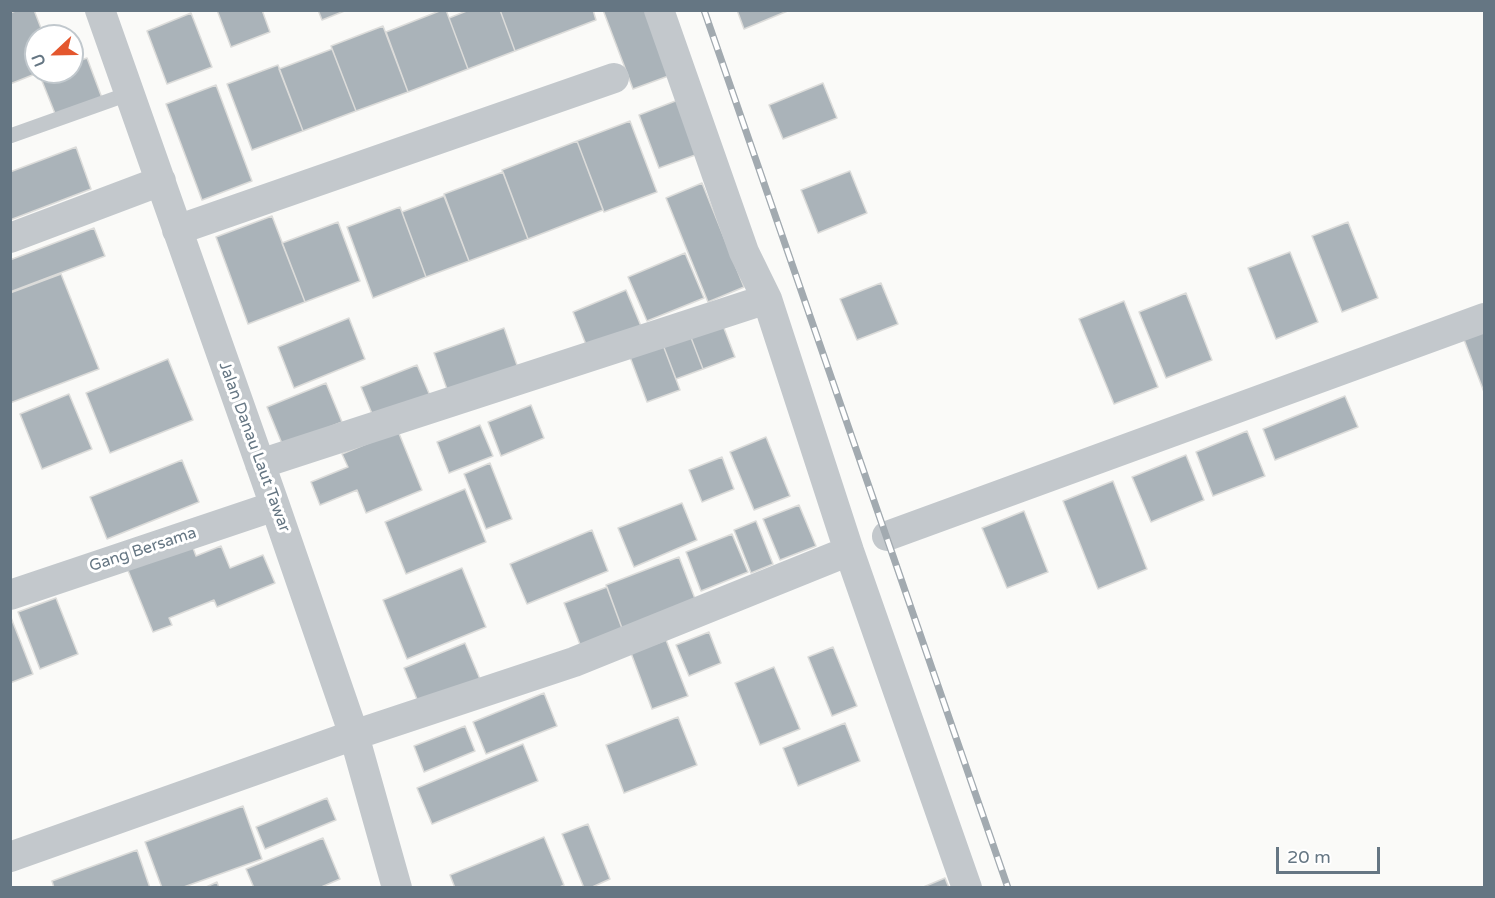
<!DOCTYPE html>
<html>
<head>
<meta charset="utf-8">
<style>
  body { margin:0 }
  #map { position:relative; width:1495px; height:898px; overflow:hidden; background:#fafaf8; font-family:"Varela Round",sans-serif }
  canvas { display:block }
  .frame { position:absolute; inset:0; border:12px solid #657683; pointer-events:none }
  .north { position:absolute; left:24px; top:24px; width:60px; height:60px; box-sizing:border-box; background:#fff; border:2px solid #c1c8cd; border-radius:50%; rotate:248deg; font-size:16px; font-weight:700; line-height:24px; text-align:center; color:#657683 }
  .north::after { content:''; display:block; margin:auto; width:21px; height:27px; background:#e4572e; clip-path:polygon(50% 0,100% 100%,50% 72%,0 100%) }
  .scale { position:absolute; left:1276px; top:847px; width:104px; height:27px; box-sizing:border-box; border:3px solid #657683; border-top:0; padding-left:8px; font-size:18px; line-height:21px; white-space:nowrap; color:#657683; -webkit-text-stroke:4px #fff; paint-order:stroke }
</style>
</head>
<body>
<div id="map">
<canvas width="1495" height="898"></canvas>
<div class="frame"></div>
<div class="north">U</div>
<div class="scale">20 m</div>
</div>
<script>
const ctx = document.querySelector('canvas').getContext('2d');
ctx.lineJoin = 'round';
function fillPath(path, color) {
  ctx.fillStyle = color;
  ctx.fill(path, 'evenodd');
}
function strokePath(path, color, width, dash) {
  ctx.strokeStyle = color;
  ctx.lineWidth = width;
  ctx.lineCap = dash ? 'butt' : 'round';
  ctx.setLineDash(dash || []);
  ctx.stroke(path);
}
function write(font, color, halo, rows, align = 'center') {
  ctx.font = font + ' "Varela Round",sans-serif';
  ctx.lineWidth = 6;
  ctx.setLineDash([]);
  ctx.textBaseline = 'middle';
  ctx.strokeStyle = halo;
  ctx.fillStyle = color;
  for (const [text, x, y, turn = 0] of rows) {
    ctx.save();
    ctx.translate(x, y);
    ctx.rotate((+turn || 0) * Math.PI / 180);
    ctx.textAlign = isNaN(turn) ? turn : align;
    if (halo) ctx.strokeText(text, 0, 0);
    ctx.fillText(text, 0, 0);
    ctx.restore();
  }
}
const building = new Path2D(`
  M18 10H34L44 36H36V72H40L10 84V13Z
  M217 10H262L270 32 231 47Z
  M318 10H347L322 20Z
  M442 10H446L468 69 408 92 386 32Z
  M469 10H500L515 51 468 69 449 18Z
  M500 10H593L596 20 515 51Z
  M603 10H646L671 75 633 89Z
  M737 10H790L744 29Z
  M191 13 212 67 167 84 147 31Z
  M383 26 408 92 356 111 331 46Z
  M332 49 356 111 303 131 279 69Z
  M87 58 102 98 56 116 40 76 51 72H72V63Z
  M278 65 303 131 252 150 227 84Z
  M823 83 837 118 783 139 769 105Z
  M216 85 252 181 202 200 166 104Z
  M678 100 698 154 659 168 639 115Z
  M630 121 657 192 604 212 577 141Z
  M577 141 603 210 528 239 502 170Z
  M76 147 91 189 10 220V172Z
  M850 171 867 213 818 233 801 190Z
  M503 172 528 239 469 261 444 194Z
  M702 183 744 287 708 302 666 198Z
  M444 196 469 261 426 277 402 212Z
  M400 207 426 277 373 298 347 227Z
  M272 216 305 302 248 324 216 237Z
  M338 222 360 281 305 302 282 243Z
  M1348 222 1378 298 1342 312 1312 236Z
  M94 228 105 256 10 292V260Z
  M1290 252 1318 322 1276 339 1248 268Z
  M685 253 704 298 647 321 628 277Z
  M61 274 99 369 10 403V293Z
  M881 283 898 324 857 340 840 299Z
  M626 290 641 326 587 347 573 312Z
  M1186 293 1212 360 1166 378 1139 312Z
  M1124 301 1158 387 1114 404 1079 319Z
  M349 318 365 359 294 388 278 347Z
  M722 323 735 357 703 369 690 335Z
  M504 328 518 368 448 392 434 353Z
  M1484 329V392L1463 337Z
  M690 335 703 369 676 379 663 345Z
  M663 345 680 390 647 402 630 357Z
  M168 359 193 420 110 453 86 393Z
  M417 365 431 398 375 421 361 387Z
  M326 383 342 422 283 446 267 407Z
  M69 394 92 449 42 469 20 414Z
  M1345 396 1358 427 1275 460 1263 429Z
  M531 405 544 438 501 456 488 422Z
  M480 425 493 456 449 473 437 442Z
  M398 431 422 490 366 513 357 490 320 505 311 482 348 467 342 454Z
  M1247 431 1265 476 1213 496 1196 452Z
  M766 437 790 496 754 510 730 452Z
  M1186 455 1204 500 1151 522 1132 477Z
  M722 457 734 489 702 502 689 470Z
  M182 460 199 502 107 539 90 497Z
  M490 463 512 519 486 529 464 474Z
  M1113 481 1147 569 1098 589 1063 501Z
  M465 489 486 542 406 574 385 522Z
  M682 503 697 540 634 567 618 528Z
  M799 505 816 546 780 560 763 519Z
  M1024 511 1048 572 1007 588 982 528Z
  M756 521 773 564 751 573 734 530Z
  M592 530 608 571 527 604 510 564Z
  M732 534 748 572 701 591 686 552Z
  M189 537 196 556 221 546 230 568 263 555 275 583 217 607 214 600 169 618 172 625 153 632 125 563Z
  M679 557 697 604 623 631 606 585Z
  M462 568 486 627 407 659 383 600Z
  M607 587 623 631 581 647 564 603Z
  M56 598 78 654 40 669 18 612Z
  M10 615 33 674 10 683Z
  M709 632 721 663 689 676 676 645Z
  M666 640 688 696 652 709 631 653Z
  M465 643 480 679 419 704 404 668Z
  M833 647 857 706 832 716 808 657Z
  M774 667 800 729 760 745 735 683Z
  M544 693 557 726 486 754 473 722Z
  M678 717 697 765 624 793 606 745Z
  M845 723 860 761 798 786 783 748Z
  M465 726 475 751 424 772 414 746Z
  M523 744 538 781 432 824 417 788Z
  M327 798 336 820 265 849 256 827Z
  M243 806 262 859 181 888H162L145 842Z
  M588 824 610 879 590 888H584L562 834Z
  M544 837 564 885 558 888H455L450 875Z
  M323 838 340 879 319 888H254L246 869Z
  M137 850 150 888H54L52 881Z
  M945 878 949 888H921Z
  M217 882 219 888H204Z`);
fillPath(building, '#aab3b9');
strokePath(building, '#dcdcda', 1.5);
strokePath(new Path2D(`
  M10 136 128 94`), '#c3c8cc', 15);
strokePath(new Path2D(`
  M100 10 275 506 354 735 397 888
  M659 10 744 252 767 299 849 551 967 888
  M177 230 614 78
  M10 238 161 181
  M260 464 767 299
  M887 536 1484 318
  M10 595 275 506
  M10 857 354 735 574 662 849 551`), '#c3c8cc', 30);
const rail = new Path2D(`
  M704 10 1008 888`);
strokePath(rail, '#a2aab0', 7);
strokePath(rail, '#fff', 4.5, [14]);
write('16px', '#657683', '#fff', [
  ["Jalan Danau Laut Tawar",254,447,70],
  ["Gang Bersama",143,550,-18]
]);
</script>
</body>
</html>
